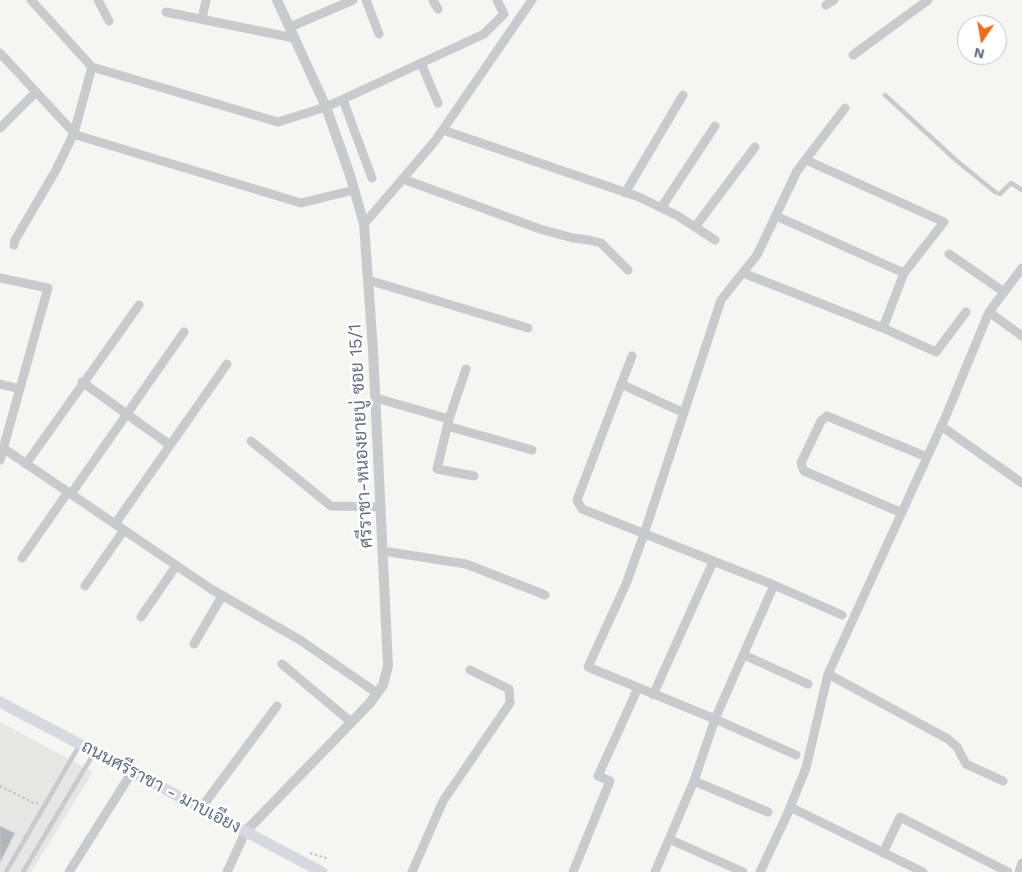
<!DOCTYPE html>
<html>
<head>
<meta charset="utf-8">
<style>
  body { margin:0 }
  #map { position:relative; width:1022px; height:872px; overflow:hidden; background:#f5f6f2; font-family:"Work Sans",sans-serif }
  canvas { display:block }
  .north { position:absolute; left:957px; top:15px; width:50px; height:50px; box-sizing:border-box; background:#fff; border:1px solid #c1c6ce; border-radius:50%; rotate:192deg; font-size:14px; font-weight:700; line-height:20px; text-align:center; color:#637085 }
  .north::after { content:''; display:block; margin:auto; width:18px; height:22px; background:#ee6d1a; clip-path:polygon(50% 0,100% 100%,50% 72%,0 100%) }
</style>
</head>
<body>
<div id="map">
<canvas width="1022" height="872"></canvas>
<div class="north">N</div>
</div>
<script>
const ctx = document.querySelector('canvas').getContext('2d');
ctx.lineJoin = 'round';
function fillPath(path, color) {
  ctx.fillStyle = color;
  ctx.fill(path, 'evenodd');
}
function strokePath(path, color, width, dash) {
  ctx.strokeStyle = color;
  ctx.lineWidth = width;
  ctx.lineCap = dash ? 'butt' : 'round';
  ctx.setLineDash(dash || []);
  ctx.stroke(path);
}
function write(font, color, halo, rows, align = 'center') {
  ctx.font = font + ' "Work Sans",Sarabun,sans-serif';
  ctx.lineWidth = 5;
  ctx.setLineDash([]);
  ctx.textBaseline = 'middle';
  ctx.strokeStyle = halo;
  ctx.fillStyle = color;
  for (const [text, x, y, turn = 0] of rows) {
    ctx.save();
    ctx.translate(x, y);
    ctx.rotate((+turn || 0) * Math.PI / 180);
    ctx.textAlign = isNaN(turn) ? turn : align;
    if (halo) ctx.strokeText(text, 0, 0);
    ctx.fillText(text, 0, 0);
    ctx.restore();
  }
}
fillPath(new Path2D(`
  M0 722 93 772 31 872H0Z`), '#e6e6e5');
const building = new Path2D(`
  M0 826 15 833 0 863Z`);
fillPath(building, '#b2b7be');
strokePath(building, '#d7d7d5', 1);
strokePath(new Path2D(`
  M0 786 34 803H38
  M310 853 326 858 324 861`), '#bfc0c3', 2, [2.5, 2.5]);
strokePath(new Path2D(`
  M885 95 957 161 995 192 1000 194 1011 183 1022 190
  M6 872 79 746
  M23 872 94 753`), '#c8cace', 4.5);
strokePath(new Path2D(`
  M31 0 92 67 278 122 326 107 484 34 504 14 497 0
  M98 0 109 21
  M366 0 379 34
  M433 0 438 9
  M826 5 834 0
  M166 12 294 38
  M202 19 206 0
  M290 27 353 0
  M0 53 76 135 301 203 354 190
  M853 55 928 0
  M421 63 438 103
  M343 100 372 178
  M0 128 36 92
  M443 130 639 197 678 216 715 240
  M806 160 944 222 904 273 883 328
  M403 179 540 229 573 238 589 240 601 243 628 270
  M625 193 683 95
  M661 208 715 126
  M776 216 904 273
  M364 224 435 141 532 0
  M695 227 755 147
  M14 245 15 240 56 170 74 133 92 67
  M949 254 1004 292
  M743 273 883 328 936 352 966 312
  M0 278 48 288 0 460
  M368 280 528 328
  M989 312 1022 336
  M632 356 577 500 582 509 774 585 842 615
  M466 369 449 419 437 469 474 476
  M82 382 170 445
  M0 384 20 389
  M621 384 684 413
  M376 398 449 419
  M447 426 532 450
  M941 426 1022 483
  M251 441 331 506 381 507
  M3 448 211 589 300 640 377 693
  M26 464 139 305
  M71 494 184 332
  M902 513 804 471 801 463 821 421 827 416 927 457
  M115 524 227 364
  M383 551 466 564 545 595
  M22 558 68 492
  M85 586 124 530
  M141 617 176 566
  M194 644 222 596
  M744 655 808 684
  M282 664 351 722
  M828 674 948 739 957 747 966 764 1003 781
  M653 695 713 562
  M796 755 715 719 588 667 626 584 644 534 721 300 757 255 797 171 845 108
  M694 781 768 812
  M790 807 923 872
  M201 808 277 706
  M669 839 743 872
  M883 853 900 817 1008 872
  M69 872 132 772
  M227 872 246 831
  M412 872 443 801 510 703 509 689 470 670
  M573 872 610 781 598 776 638 688
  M655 872 694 781 715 719 774 585
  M760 872 787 815 806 768 828 674 945 418 989 312 1022 268
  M1019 872 1022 863`), '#c8cace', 9);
strokePath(new Path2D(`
  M246 831 370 703 383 685 388 666 373 350 364 224 350 175 326 107 277 0`), '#c8cace', 10);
strokePath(new Path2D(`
  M0 702 322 872`), '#d6d9df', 11);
write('18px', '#637085', '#fff', [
  ["ศรีราชา-หนองยายบู่ ซอย 15/1",361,436,-93],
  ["ถนนศรีราชา - มาบเอียง",161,787,28]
]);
</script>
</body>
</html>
